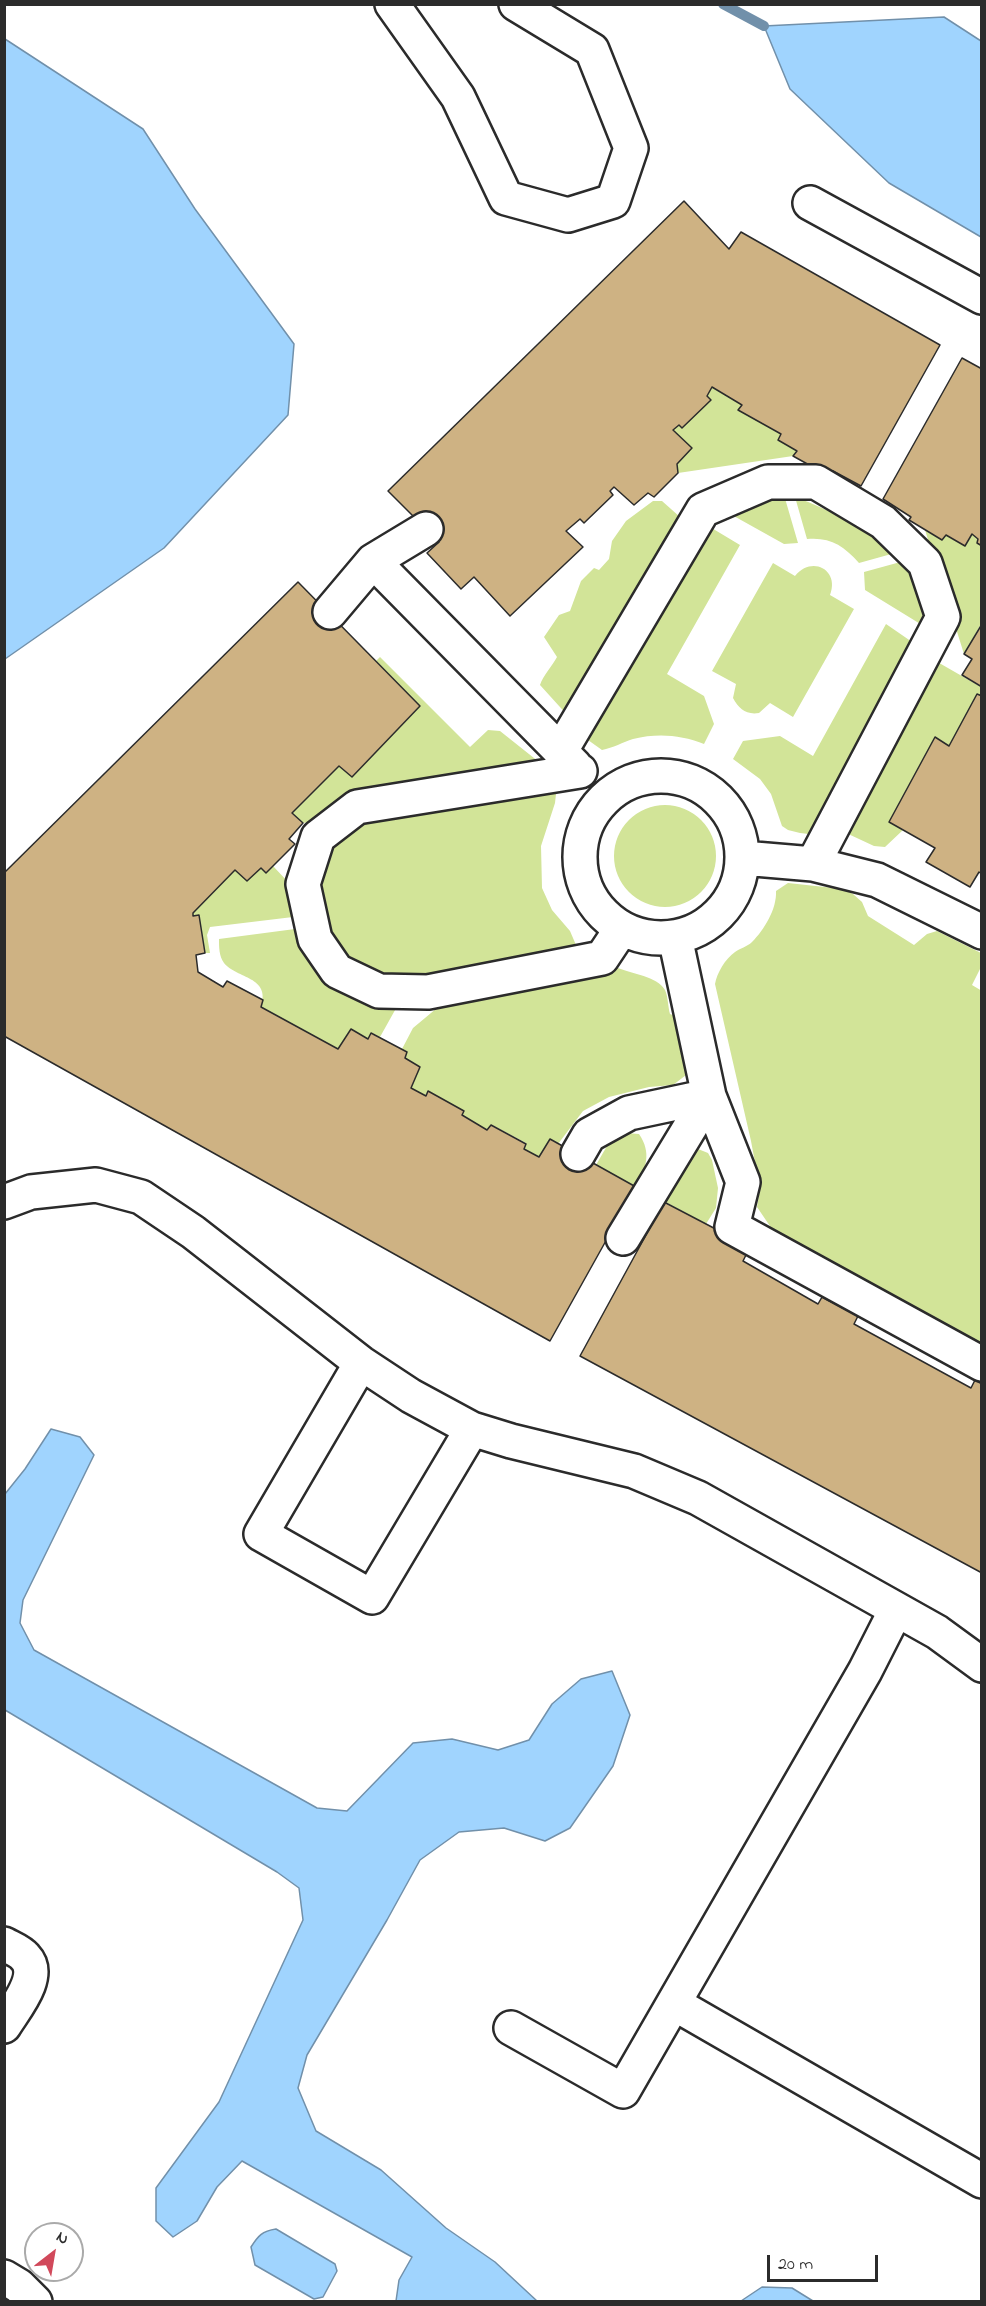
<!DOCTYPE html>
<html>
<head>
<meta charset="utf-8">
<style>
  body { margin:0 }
  #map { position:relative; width:986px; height:2306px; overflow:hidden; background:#fff; font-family:"Indie Flower",sans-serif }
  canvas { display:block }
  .frame { position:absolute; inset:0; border:6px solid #2b2b2b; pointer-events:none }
  .north { position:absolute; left:24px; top:2222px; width:60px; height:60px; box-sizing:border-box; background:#fff; border:2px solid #aaa; border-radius:50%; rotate:31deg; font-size:16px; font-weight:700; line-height:24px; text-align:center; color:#2b2b2b }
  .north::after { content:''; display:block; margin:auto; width:21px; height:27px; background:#d1495b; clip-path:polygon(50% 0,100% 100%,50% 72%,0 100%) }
  .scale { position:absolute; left:767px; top:2255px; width:111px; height:27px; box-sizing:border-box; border:3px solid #2b2b2b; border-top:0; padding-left:8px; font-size:18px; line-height:21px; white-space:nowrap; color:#2b2b2b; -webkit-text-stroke:4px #fff; paint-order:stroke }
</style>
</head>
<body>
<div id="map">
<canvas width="986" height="2306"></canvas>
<div class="frame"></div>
<div class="north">N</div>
<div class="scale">20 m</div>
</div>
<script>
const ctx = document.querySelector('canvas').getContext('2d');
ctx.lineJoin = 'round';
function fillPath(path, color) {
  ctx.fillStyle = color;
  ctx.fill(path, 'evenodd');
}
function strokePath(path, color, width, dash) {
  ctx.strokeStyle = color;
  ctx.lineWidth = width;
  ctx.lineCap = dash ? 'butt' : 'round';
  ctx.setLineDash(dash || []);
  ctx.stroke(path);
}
fillPath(new Path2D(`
  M712 387 742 405 739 410 781 434 778 440 797 451 793 456 678 473 677 464 692 448 673 430 679 425 682 428 711 400 707 396Z
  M784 495 798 543 784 544 732 515 745 503Z
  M795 497C830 510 867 528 895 553L859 563C843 545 830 537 807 539Z
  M653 501H662L680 517 647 571 569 717 540 685C543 676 552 666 557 657L544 637 559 615 570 611 581 581 594 568 599 570 609 559 612 541 626 521Z
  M710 527 740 545 667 674 704 696 714 724 704 744C681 735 658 733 633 739 623 742 613 748 602 750L588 740 636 656 700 536Z
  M925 530 942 540 946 535 965 546 972 534 978 539 977 543 981 546V624L964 654Z
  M904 561C919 574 928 606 922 625L865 590 864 572Z
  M773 563 795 576C812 555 840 570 830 595L854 609 793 717 770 703 759 713C746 715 739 709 733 698L736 684 712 671Z
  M886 624 915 644 818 835 800 833 788 830 782 826 771 794 760 779 733 759 743 741 780 736 813 756Z
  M380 657 470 747 488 730 500 731 539 762 325 820 303 823 292 813 339 766 352 777 420 706 376 661Z
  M934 660 981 687V696L977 694 949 746 935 738 889 822 903 830 885 847 874 846 844 832Z
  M553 791 556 794 555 803 541 846 542 888 552 910 570 931 579 952 470 969 385 979 357 967 327 939 317 882 329 847 361 823Z
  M614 856a51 51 0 1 1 102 0a51 51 0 1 1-102 0Z
  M273 866 289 883 293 917 210 927 207 935 210 953H205L199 916H193V913L235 870 261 868 266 873Z
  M788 883 843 889 853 894 862 902 868 916 914 945 927 934 937 931 981 953V967L972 985 982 991 981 1347 776 1235 757 1207 760 1189 751 1141 715 984C717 973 725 959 735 952 740 948 747 947 752 942 764 930 777 909 776 891Z
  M295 929C315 984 341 1000 399 1003L380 1037 372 1033 368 1039 351 1029 338 1049 261 1007C271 976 237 979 224 963 219 956 219 947 219 939Z
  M618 968C632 974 657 976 665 990 668 996 668 1007 670 1014L680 1018 690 1072 673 1085 649 1087 609 1097 583 1111 558 1144 550 1139 539 1157 524 1149 526 1143 492 1125 487 1130 462 1115 464 1111 428 1091 426 1096 411 1088 420 1067 405 1058 407 1052 402 1049 413 1028 437 1008 467 991Z
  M626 1133 639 1134C652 1153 646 1168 636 1187L596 1165 607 1146Z
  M698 1149 708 1153 712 1160 718 1188 716 1208 706 1224 660 1199 692 1150Z`), '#d2e498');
const water = new Path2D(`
  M944 17 981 41V237L889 183 790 89 764 26Z
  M5 39 143 129 195 209 294 344 288 415 164 548 5 659Z
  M51 1429 80 1437 94 1455 23 1600 20 1623 34 1650 317 1808 347 1811 413 1743 452 1739 498 1750 529 1740 552 1704 581 1679 612 1671 630 1715 613 1766 570 1828 545 1841 504 1828 459 1832 420 1860 387 1920 307 2055 298 2088 316 2131 381 2170 446 2228 495 2262 537 2301H396L399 2280 412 2257 242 2161 217 2187 197 2221 173 2237 156 2221V2188L219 2102 303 1920 299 1888 277 1872 5 1710V1494L25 1469Z
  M276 2229 335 2264 337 2271 323 2297 314 2299 255 2265 251 2247C258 2236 262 2231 276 2229Z
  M762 2287 792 2288 813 2301H741Z`);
fillPath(water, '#a0d4fe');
strokePath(water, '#7190aa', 1.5);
strokePath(new Path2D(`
  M723 4 764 26`), '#7190aa', 10);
const building = new Path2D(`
  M684 201 729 249 741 232 940 345 861 486 833 471 829 476 793 456 797 451 778 440 781 434 738 410 742 405 712 387 707 396 711 400 682 428 679 425 673 430 692 448 677 464 678 473 654 497 648 493 634 505 614 487 610 491 613 495 584 523 580 519 566 531 583 547 510 616 474 577 461 589 427 553 439 542 388 491Z
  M962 358 982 369V546L977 543 978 539 972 534 965 546 946 535 942 540 909 520 911 517 883 499Z
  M298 582 420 706 352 777 339 766 292 813 303 823 289 839 295 844 266 873 261 868 247 881 235 870 193 913V916L199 915 205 953 196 955 198 972 223 987 227 981 263 1000 261 1007 338 1049 351 1029 368 1039 371 1033 407 1052 405 1058 420 1067 411 1088 426 1096 428 1091 464 1111 462 1115 487 1130 491 1125 526 1144 524 1149 539 1157 550 1139 636 1187 550 1341 4 1036V873Z
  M982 624V687L962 675 972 659 964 654Z
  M977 694 982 696V874L979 872 970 887 926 862 935 848 889 822 935 737 949 746Z
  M664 1202 750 1247 743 1261 818 1304 822 1297 858 1316 854 1324 971 1388 975 1380 982 1384V1573L580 1356Z`);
fillPath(building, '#ceb283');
strokePath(building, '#2b2b2b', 1.5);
const minor = new Path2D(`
  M392 4 458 97 506 198 568 215 613 201 631 148 592 50 516 4
  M810 203 982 297
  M373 561 575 766
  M330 612 373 561 426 529
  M560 752 703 510 768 482H816L883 522 925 563 943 617 813 864
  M580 771 357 807 318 837 303 884 315 939 337 971 379 991 428 992 602 958 622 928
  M580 857a81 81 0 1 1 162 0a81 81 0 1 1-162 0Z
  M743 858 813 864 877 880 982 932
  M675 937 709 1096 743 1182 732 1227 982 1364
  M578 1154 589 1135 629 1113 709 1096
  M4 1202 31 1192 96 1185 141 1197 193 1232 361 1363 411 1396 472 1429 511 1441 634 1471 698 1498 937 1632 982 1665
  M623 1238 709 1096
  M361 1363 261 1534 372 1597 472 1429
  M4 1944C11 1948 20 1951 25 1957 43 1976 15 2008 4 2026
  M675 2004 982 2181
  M511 2028 623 2091 865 1671 896 1610
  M4 2277 19 2286 35 2302`);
strokePath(minor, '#2b2b2b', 38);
strokePath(minor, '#fff', 33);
</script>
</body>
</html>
